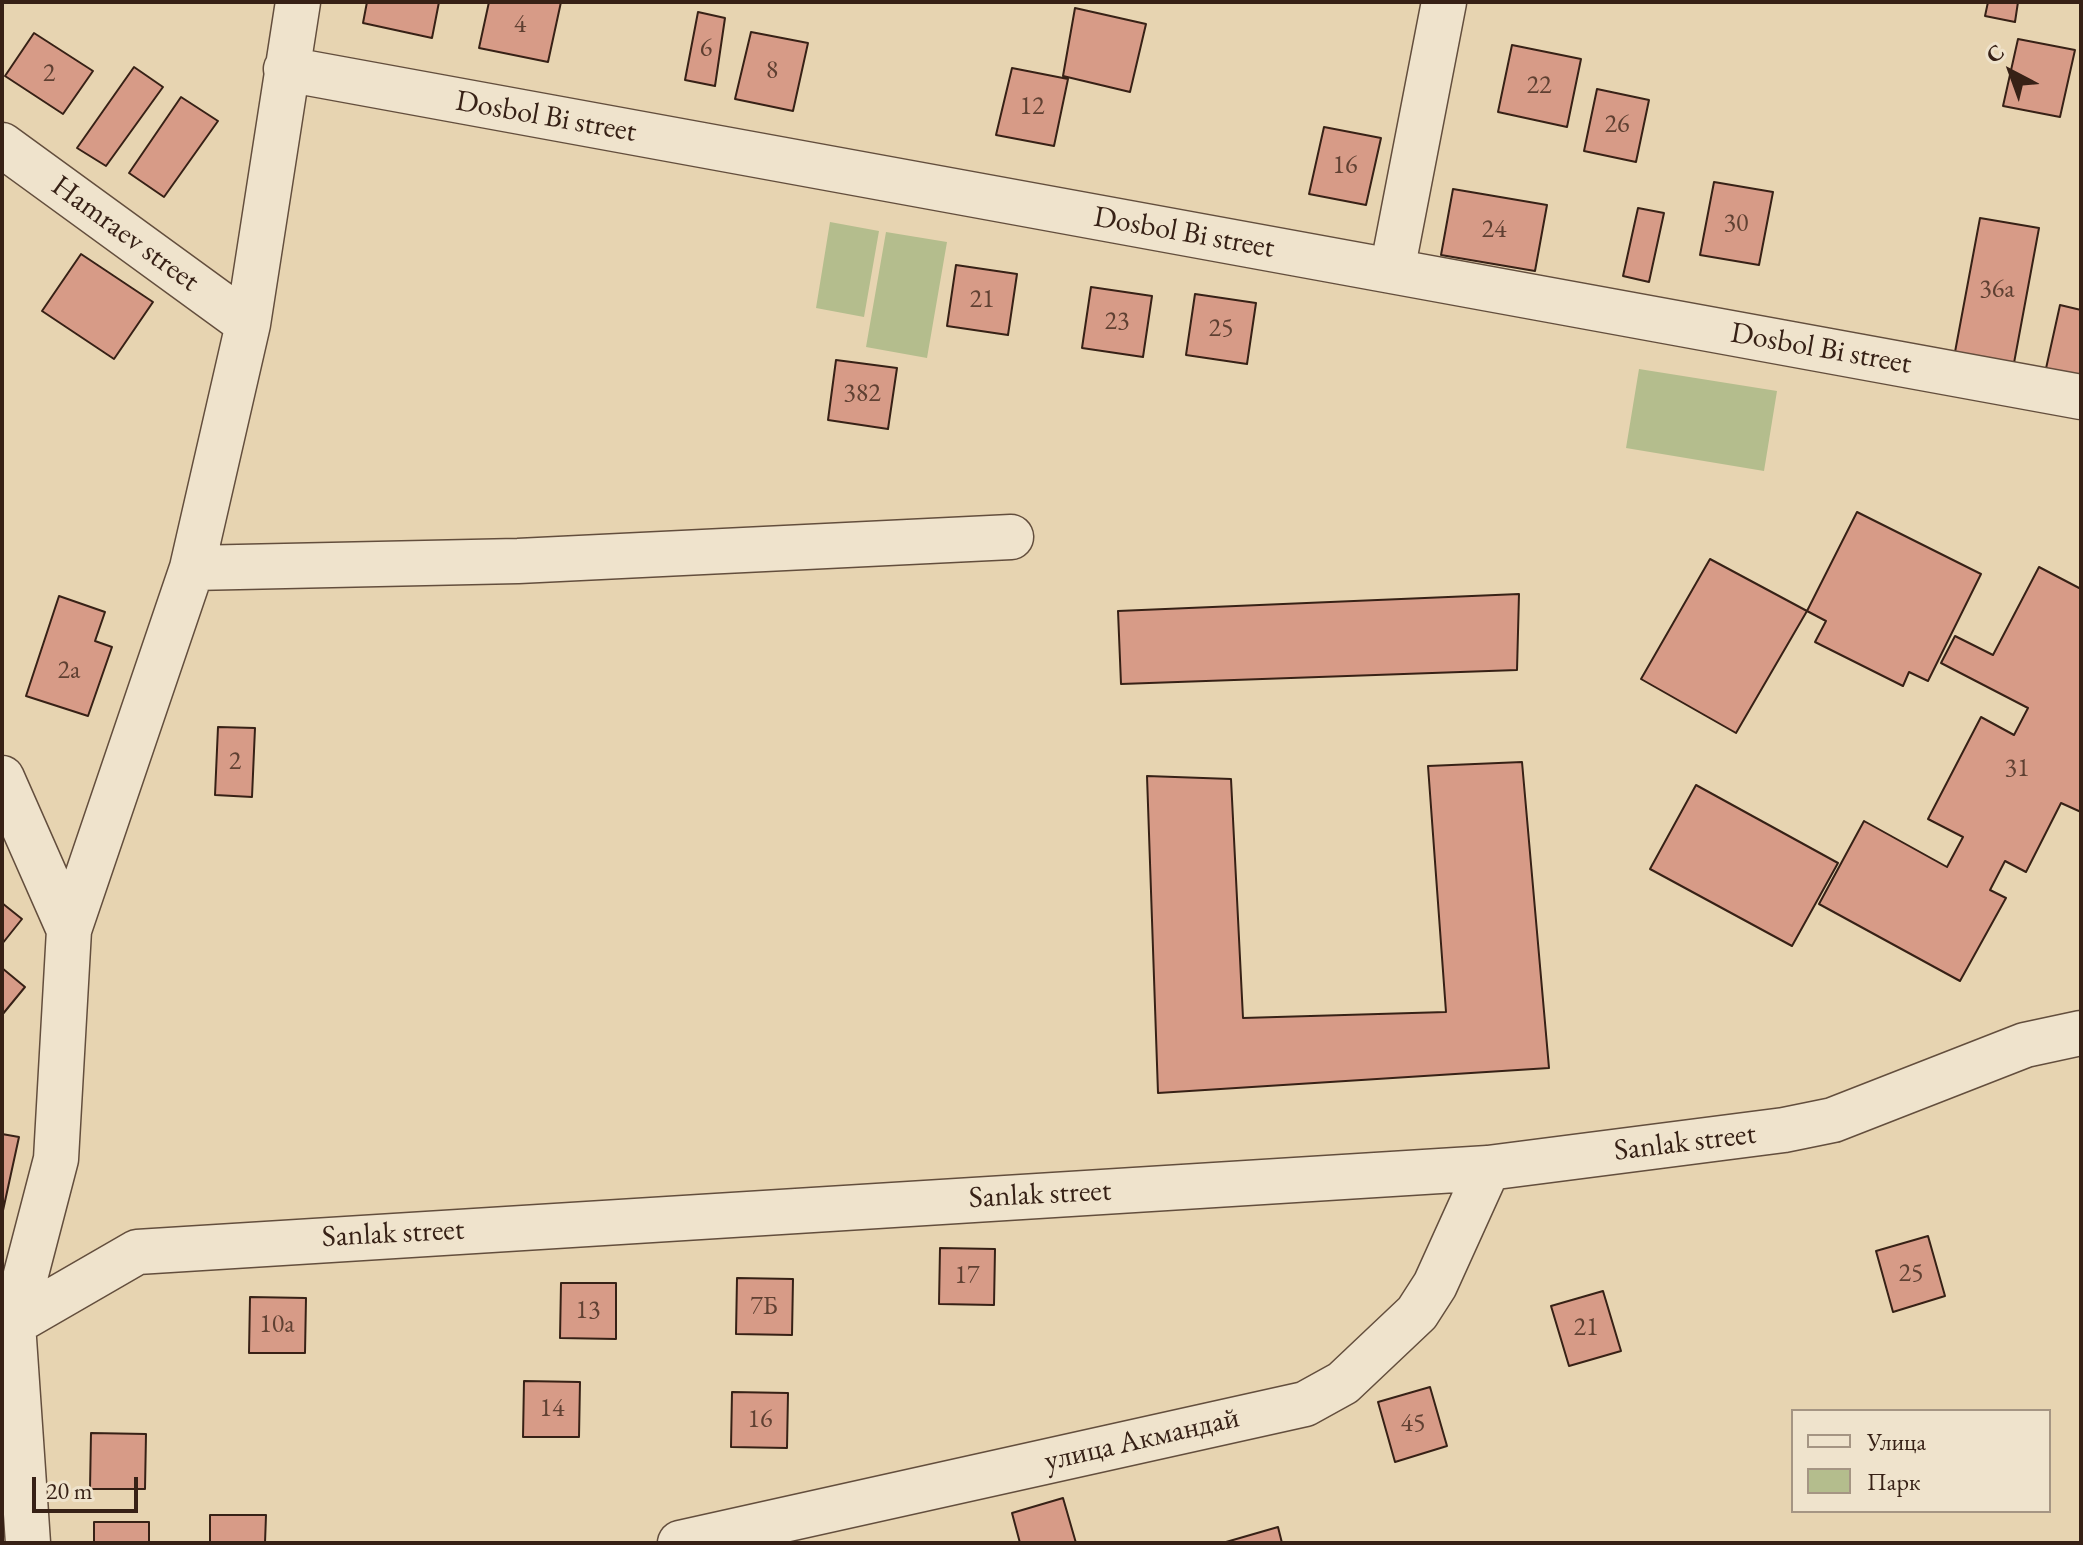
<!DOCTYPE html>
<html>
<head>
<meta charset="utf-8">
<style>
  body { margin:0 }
  #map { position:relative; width:2083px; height:1545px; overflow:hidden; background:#e7d4b1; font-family:"EB Garamond",serif }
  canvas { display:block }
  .frame { position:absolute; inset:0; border:4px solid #372116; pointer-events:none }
  .legend { position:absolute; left:1791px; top:1409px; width:260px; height:104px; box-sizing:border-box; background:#efe3cc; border:2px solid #a59583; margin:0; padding:10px 14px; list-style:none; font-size:24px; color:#372116 }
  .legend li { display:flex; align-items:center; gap:16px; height:40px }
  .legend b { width:40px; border:2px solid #a59583 }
  .north { position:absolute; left:1971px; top:32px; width:80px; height:80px; -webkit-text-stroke:6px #efe3cc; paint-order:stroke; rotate:319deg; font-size:22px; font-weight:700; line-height:32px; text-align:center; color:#372116 }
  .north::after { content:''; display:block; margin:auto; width:28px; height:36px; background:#372116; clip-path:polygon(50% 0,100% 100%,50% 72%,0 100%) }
  .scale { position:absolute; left:32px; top:1477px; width:106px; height:36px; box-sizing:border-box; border:4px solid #372116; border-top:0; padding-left:10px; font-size:24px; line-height:28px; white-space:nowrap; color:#372116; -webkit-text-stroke:6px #efe3cc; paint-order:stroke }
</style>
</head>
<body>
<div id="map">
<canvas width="2083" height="1545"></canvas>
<div class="frame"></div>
<ul class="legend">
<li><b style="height:10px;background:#efe3cc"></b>Улица</li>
<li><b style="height:22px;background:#b4bd8d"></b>Парк</li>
</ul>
<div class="north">С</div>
<div class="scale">20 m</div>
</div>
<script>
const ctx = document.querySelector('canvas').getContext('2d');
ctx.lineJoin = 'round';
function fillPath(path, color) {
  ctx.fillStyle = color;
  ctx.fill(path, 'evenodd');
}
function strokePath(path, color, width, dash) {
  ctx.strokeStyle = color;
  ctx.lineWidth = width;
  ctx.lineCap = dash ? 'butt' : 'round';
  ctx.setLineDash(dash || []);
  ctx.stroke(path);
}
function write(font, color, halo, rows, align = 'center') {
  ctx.font = font + ' "EB Garamond",serif';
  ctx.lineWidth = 6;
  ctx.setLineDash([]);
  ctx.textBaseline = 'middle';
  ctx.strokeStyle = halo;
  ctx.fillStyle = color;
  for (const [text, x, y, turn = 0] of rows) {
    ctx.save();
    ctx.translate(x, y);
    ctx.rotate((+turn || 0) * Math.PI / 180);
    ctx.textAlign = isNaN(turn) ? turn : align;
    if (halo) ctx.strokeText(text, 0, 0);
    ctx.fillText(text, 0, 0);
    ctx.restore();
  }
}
fillPath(new Path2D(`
  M830 222 879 231 864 317 816 308Z
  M886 232 947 242 927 358 866 347Z
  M1639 369 1777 391 1764 471 1626 448Z`), '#b4bd8d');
const building = new Path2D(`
  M367 2H439L432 38 363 23Z
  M489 2H561L548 62 479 48Z
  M1988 2H2018L2015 22 1985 16Z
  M1075 8 1146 24 1130 92 1063 76Z
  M698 12 725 18 715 86 685 80Z
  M751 32 808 43 793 111 735 99Z
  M34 33 93 71 63 114 5 76Z
  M2018 39 2075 50 2060 117 2003 106Z
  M1512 45 1581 59 1567 127 1498 112Z
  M134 67 163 87 106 166 77 148Z
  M1012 68 1068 79 1054 146 996 135Z
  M1597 89 1649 100 1636 162 1584 151Z
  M181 97 218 121 164 197 129 173Z
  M1324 127 1381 138 1366 205 1309 194Z
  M1714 182 1773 192 1759 265 1700 255Z
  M1453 189 1547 205 1535 271 1441 255Z
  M1638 208 1664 213 1649 282 1623 276Z
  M1980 218 2039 228 2014 363 1955 352Z
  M81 254 153 302 114 359 42 311Z
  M956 265 1017 274 1008 335 947 326Z
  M1091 287 1152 296 1143 357 1082 348Z
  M1195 294 1256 303 1247 364 1186 355Z
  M2060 305 2081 310V380L2045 373Z
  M836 360 897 368 888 429 828 420Z
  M1857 512 1981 574 1928 681 1909 672 1903 686 1815 642 1826 621 1807 611Z
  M1710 559 1807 611 1736 733 1641 679Z
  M2039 567 2081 589V812L2061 803 2026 872 2005 861 1990 890 2006 898 1960 981 1819 904 1864 821 1947 867 1963 837 1928 819 1981 717 2014 735 2028 708 1941 663 1955 636 1993 655Z
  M1519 594 1517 670 1121 684 1118 611Z
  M59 596 105 612 95 641 112 647 88 716 26 696Z
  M218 727 255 728 252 797 215 795Z
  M1522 762 1549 1068 1158 1093 1147 776 1231 779 1243 1018 1446 1012 1428 766Z
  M1696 785 1838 863 1792 946 1650 869Z
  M2 903 22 919 2 944Z
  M2 968 25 987 2 1015Z
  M2 1134 19 1137 2 1215Z
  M1928 1236 1945 1296 1893 1312 1876 1251Z
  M940 1248 995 1249 994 1305 939 1304Z
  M737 1278 793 1279 792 1335 736 1334Z
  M561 1283H616V1339L560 1338Z
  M1603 1291 1621 1351 1569 1366 1551 1306Z
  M250 1297 306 1298 305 1353H249Z
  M524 1381 580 1382 579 1437H523Z
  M1430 1387 1447 1446 1395 1462 1378 1402Z
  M732 1392 788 1393 787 1448 731 1447Z
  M91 1433 146 1434 145 1489H90Z
  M1063 1498 1076 1543H1020L1012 1513Z
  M210 1515H266L265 1543H210Z
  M94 1522H149V1543H94Z
  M1278 1527 1282 1543H1226V1542Z`);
fillPath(building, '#d79b87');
strokePath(building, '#372116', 2);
const minor = new Path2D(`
  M286 69 2081 397
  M2 145 248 324
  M1392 271 1444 2
  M192 568 518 561 1011 537
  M2 778 69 930
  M2 1330 137 1252 1488 1168 1784 1130 1833 1120 2025 1045 2081 1033
  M28 1543 13 1324 56 1159 69 930 192 568 248 324 298 2
  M680 1543 1305 1404 1343 1383 1417 1313 1435 1285 1488 1168`);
strokePath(minor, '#634e3d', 47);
strokePath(minor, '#efe3cc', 44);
write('26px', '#5f4032', null, [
  ["4",520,25],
  ["6",706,49],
  ["8",772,71],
  ["2",49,74],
  ["22",1539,86],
  ["12",1032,107],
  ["26",1617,125],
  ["16",1345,166],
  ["30",1736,224],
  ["24",1494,230],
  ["36а",1997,290],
  ["21",982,300],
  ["23",1117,322],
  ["25",1221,329],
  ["382",862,394],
  ["2а",69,671],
  ["2",235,762],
  ["31",2017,769],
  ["25",1911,1274],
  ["17",967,1276],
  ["7Б",764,1307],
  ["13",588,1311],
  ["10а",277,1325],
  ["21",1586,1328],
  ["14",552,1409],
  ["16",760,1420],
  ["45",1413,1424]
]);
write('30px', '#372116', '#efe3cc', [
  ["Dosbol Bi street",546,117,10],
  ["Dosbol Bi street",1184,233,10],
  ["Hamraev street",125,234,36],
  ["Dosbol Bi street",1821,349,10],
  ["Sanlak street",1685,1143,-7],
  ["Sanlak street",1040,1195,-3],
  ["Sanlak street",393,1234,-3],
  ["улица Акмандай",1142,1440,-13]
]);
</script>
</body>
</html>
